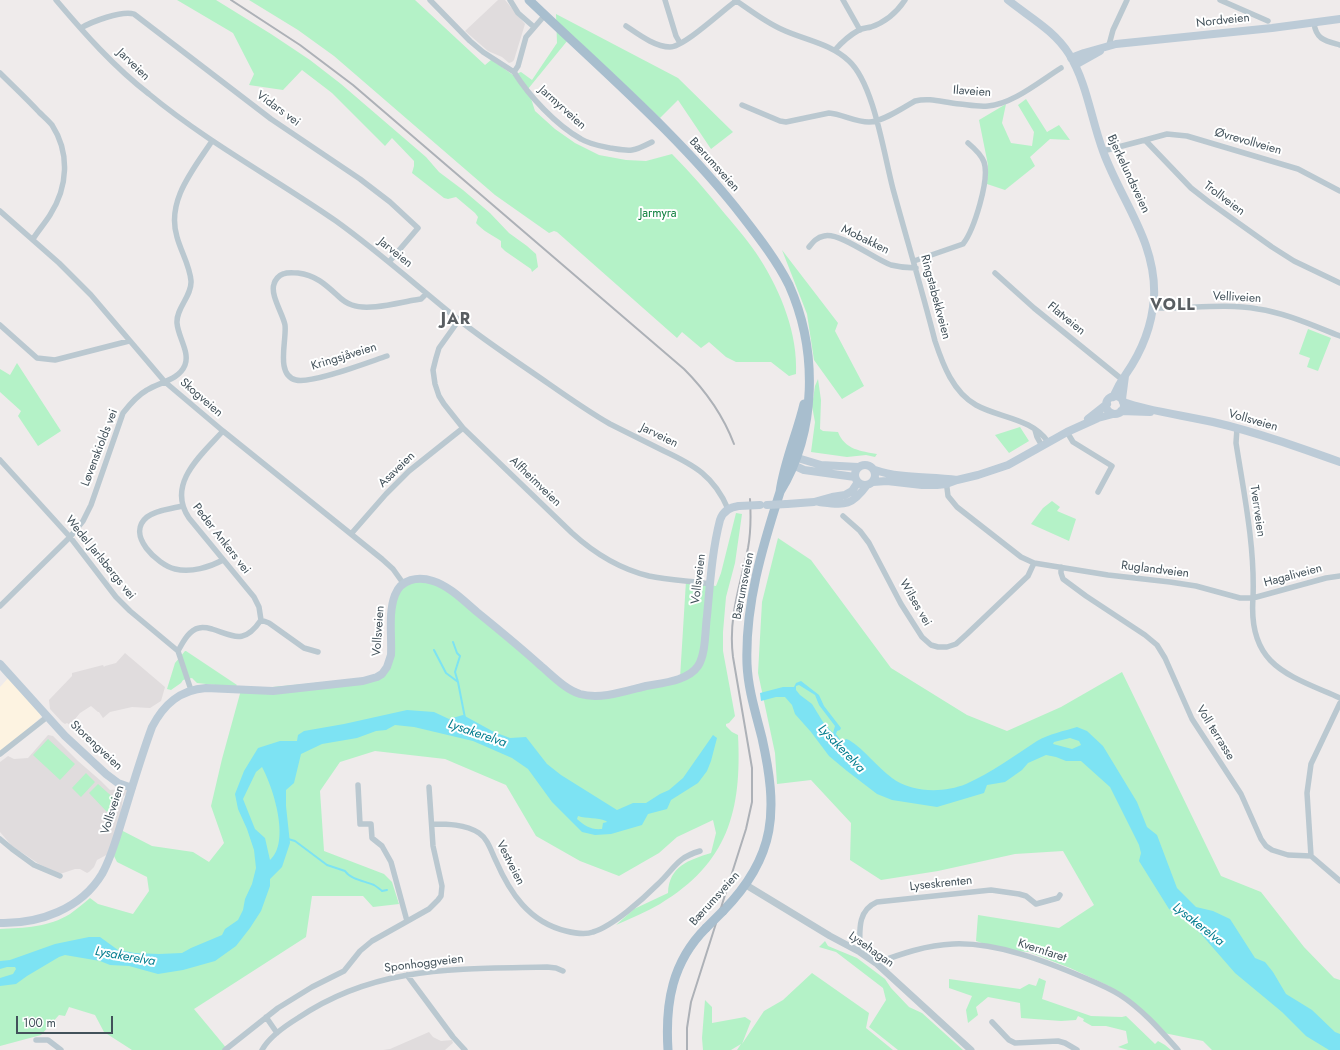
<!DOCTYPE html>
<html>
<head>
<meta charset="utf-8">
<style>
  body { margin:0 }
  #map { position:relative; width:1340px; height:1050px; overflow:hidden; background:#efebeb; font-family:Jost,sans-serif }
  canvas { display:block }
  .scale { position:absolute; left:16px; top:1016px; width:97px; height:18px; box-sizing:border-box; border:2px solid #42515a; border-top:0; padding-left:5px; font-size:12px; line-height:14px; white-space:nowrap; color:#42515a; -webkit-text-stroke:3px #fff; paint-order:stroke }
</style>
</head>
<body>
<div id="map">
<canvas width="1340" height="1050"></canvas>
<div class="scale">100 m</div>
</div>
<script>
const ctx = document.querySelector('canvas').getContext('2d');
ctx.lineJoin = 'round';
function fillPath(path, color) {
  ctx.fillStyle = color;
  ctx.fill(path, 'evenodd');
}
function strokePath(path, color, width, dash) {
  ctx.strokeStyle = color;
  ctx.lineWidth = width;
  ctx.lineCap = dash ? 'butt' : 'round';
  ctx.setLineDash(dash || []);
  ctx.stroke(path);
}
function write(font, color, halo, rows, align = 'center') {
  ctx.font = font + ' Jost,sans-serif';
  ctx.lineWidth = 4;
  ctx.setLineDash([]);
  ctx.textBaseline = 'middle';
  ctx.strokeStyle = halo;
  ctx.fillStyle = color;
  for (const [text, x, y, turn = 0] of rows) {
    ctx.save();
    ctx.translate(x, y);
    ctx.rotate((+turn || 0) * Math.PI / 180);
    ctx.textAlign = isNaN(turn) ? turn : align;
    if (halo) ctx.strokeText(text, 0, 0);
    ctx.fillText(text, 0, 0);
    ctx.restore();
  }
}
fillPath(new Path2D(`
  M10 676 37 705 41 717 23 734 0 752V687Z`), '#fdf3e1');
fillPath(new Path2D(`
  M498 0H505L525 24 514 60 512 62 509 63 502 57 488 51 465 31Z
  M125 653 165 687 161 701 150 708 132 707 110 712 103 718 99 712H98L91 706 80 713 70 725 67 723 65 724 62 722 50 709 49 700 72 676V673L103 665 104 667 105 666 116 663Z
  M48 735 53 736 78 761 101 781 110 790 132 788 123 797 119 829 112 852 97 860 94 867 89 872 87 873 80 869H75L60 874 39 864 12 846 0 832V762L8 756 14 759 28 758Z
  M429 1032 433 1037 441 1041 452 1040 453 1043 445 1050H383L390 1049Z`), '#e0dcdd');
fillPath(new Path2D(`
  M177 0H216L271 34 310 60 341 84 426 157 439 172 463 190 490 213 509 233 527 246 536 254 538 267 532 272 531 269 505 251 501 247V241C492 235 483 231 476 223L478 217 475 213 456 197 448 199 444 198 412 173 414 166V161L392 138 385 146 332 93 302 70 283 90 249 85 254 74 233 33Z
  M249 0H415L485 65 491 60H492L513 75 521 72 532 80 557 43 556 14 678 78 733 132 711 149 678 100 660 118 572 35 528 89 535 111 555 129 575 143 599 155 626 160 646 161 672 154C691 173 708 193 725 214 737 228 750 243 760 259 781 292 798 334 796 374L789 376 771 362H736L726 357 709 342 701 348 682 332 677 338 557 232 554 231 549 233 495 195 334 56 298 30Z
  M1026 99 1047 132 1059 125 1070 140 1050 139 1030 157 1035 166 1005 190 987 184 988 165 979 120 1006 104 1002 123 1011 143 1032 146 1034 132 1018 105Z
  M782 250 838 323 835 331 864 386 842 399 814 360 807 314Z
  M1308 329 1331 338 1318 371 1307 367 1310 358 1299 354Z
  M17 363 61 431 38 446 18 416 21 411 0 392V369L10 375Z
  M818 379 821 400 820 429 823 431 838 432C845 450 861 451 877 454L875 457 866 455 847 457 811 452 815 422 812 406 815 386Z
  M1020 427 1029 441 1009 453 995 435Z
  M1052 501 1060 507 1057 511 1076 519 1069 541 1031 524 1043 508Z
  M736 513 742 514 735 563 726 597 723 632V651L735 716 729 723 726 724V726L732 732 738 735C742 811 728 863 660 904 646 912 631 918 616 925L634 909 668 893C669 866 689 860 711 853L716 833 713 820 677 837 659 853 619 876 580 861 536 836 506 785 445 759 375 751 340 762 320 791 324 851 384 874 392 882 399 904 373 907 363 896H312L306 937 194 1009 228 1050H132L104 1032 95 1015 69 1007 65 1016 59 1015 41 1035 0 1046V929C24 928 49 927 70 914 77 909 84 903 90 898L98 904 133 914 149 891 147 877 117 862 112 852 119 829 152 846 193 852 209 862 224 843 211 806 222 759 241 690 377 677 390 662 395 594 409 580 441 584 571 690 594 696 680 678 686 581 716 586 721 573Z
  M778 538 811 560 891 668 967 715 1007 731 1061 707 1122 672 1221 876 1261 892 1304 947 1334 978 1340 980V1050H1212L1203 1041 1164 1033 1109 986 1070 968 1029 952 1001 950 976 941 978 915 1059 928 1094 905 1063 851 1015 854 938 871 881 880 850 860 851 823 811 780 777 784 775 753 758 673 762 602Z
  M185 651H186L237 685 235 687 197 683 192 678 183 680 181 683 171 690 167 689 175 663Z
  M48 739 75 764 60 780 33 755Z
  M86 773 95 782 81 797 72 788Z
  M98 784 117 801 107 812 89 793Z
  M825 941 828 946 857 958 885 979 891 988 909 1007 922 1013 963 1050H898L869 1027 886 1000 883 988 836 952 819 947Z
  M812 973 869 1013 866 1028 893 1050H737L741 1044 731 1050H703L702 1038 705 1000 712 1007V1023L745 1017 751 1021 742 1044 764 1011 783 1000Z
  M1039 978 1046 981 1042 999 1091 1016 1122 1017 1126 1016 1155 1044 1158 1041 1165 1045 1171 1050H1128L1118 1047 1128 1043 1126 1031 1106 1026H1092L1083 1021 1084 1019 1078 1016 1076 1020 1061 1021 1021 1018 1020 1003 988 997 976 1007 978 1015 968 1023 966 1010 972 996 949 988V979L1020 989 1029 984 1036 986Z`), '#b4f2c7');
fillPath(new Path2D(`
  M801 681 819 695 824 706 841 728 840 730 837 731 836 734 842 742 846 739 849 740C865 750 877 767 892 778 912 793 944 793 966 784 991 773 1014 756 1037 741 1049 734 1064 731 1077 727L1087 731 1103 746 1137 802 1147 827 1157 835 1177 888 1196 907 1213 911 1230 919 1255 958 1265 962 1273 972 1286 994 1312 1010 1335 1032 1340 1034V1050H1329L1306 1036 1282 1012 1235 973 1201 934 1187 921 1169 909 1139 861 1141 853 1139 845 1110 787 1081 761H1066L1056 757 1046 755 1028 763 1022 770 1005 782 987 785 984 793 937 807 892 800 877 794 847 771 829 756 811 732 795 714 792 705 785 697H776L761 701 760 693 783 687H794L796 683ZM799 685 815 695 819 705 835 726 833 733 823 722 812 704 800 695 796 690V686ZM1070 738 1079 741 1081 745 1072 749 1053 744 1054 742Z
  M407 710 434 712 449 719 463 715 494 732 510 738 526 737 547 764 561 775 617 810 633 803H646L660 794 669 790 683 778 713 735 717 738 711 761 707 771 698 783 671 800 667 809 648 814 642 825 611 834 595 835 582 832 552 802 528 769 512 758 473 741 414 727 395 725 386 730 376 731 357 738 322 744 301 754 294 783 286 790V806L290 843 282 867 270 879V886L261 911 250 928 236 946 215 961 183 970 158 974 129 966 110 965 100 961 65 955 59 957 27 976 16 984 0 986V978L13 974 16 969 15 967H7L0 969V961L10 960 55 944 89 937H100L118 950 135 953 159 954 182 953 191 948 222 935 225 929 238 920 243 910 245 899 252 884 256 868 254 850 247 829 238 809 235 794 244 771 258 748 280 741H297L298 735 304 731 344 724ZM262 767C273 787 291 842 270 860L265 838 255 829 243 799 256 772ZM578 816C587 819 597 817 606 821L607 822 603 823 602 829C591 830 585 826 577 819Z`), '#7de3f3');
strokePath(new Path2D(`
  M453 642 457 653 460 656 455 672 458 682
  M434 650 446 673 458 682 465 718
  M288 839 295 841 327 865 345 871C351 880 365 881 374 885 377 887 380 889 382 891L387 890`), '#7de3f3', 2);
strokePath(new Path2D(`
  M56 0C84 33 114 67 149 94 207 142 274 178 336 221 379 252 418 287 459 320 488 343 519 363 549 384 569 398 589 412 610 424 628 433 646 442 664 451 694 465 714 476 728 509
  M430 0 470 41 483 52 514 72 518 66 526 37 545 15
  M510 0 518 13 534 27
  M665 0 676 36 680 43
  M735 0C750 10 765 22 781 29 804 40 830 43 849 61 874 84 884 155 893 189 907 240 922 290 935 341 943 365 953 392 976 405 999 418 1032 418 1048 442
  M843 0 860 30
  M1220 0 1268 21
  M1314 23C1316 40 1326 41 1340 45
  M626 26C638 34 655 47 670 47 684 47 723 10 736 1
  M81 28C91 22 122 10 134 14L271 119 360 179 390 202 418 228 389 262
  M1109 45 1113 30 1127 0
  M835 50C842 42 850 35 859 30 863 28 867 28 871 27 886 22 897 12 905 0
  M514 72C529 96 556 125 581 139 589 144 601 146 610 148 617 149 625 151 632 150 639 149 646 145 652 142
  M0 73C13 86 27 99 39 112 43 116 48 120 52 125 70 153 68 187 50 215 45 223 38 231 33 239
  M742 105 780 121 786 122 829 113C842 114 855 122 869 122 882 122 903 108 915 101 931 97 944 103 960 104 969 105 979 107 988 106 1013 104 1040 81 1061 68
  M1145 140 1167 134 1187 136 1298 169 1340 191
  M1103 151 1145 140 1191 188 1209 202 1272 247 1294 261 1340 283
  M0 211 59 263 91 295 165 382 223 431 382 559 393 569 403 583
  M809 247C813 242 817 237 824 236 840 232 874 259 891 265 899 267 907 268 916 268
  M914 261 963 244C974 230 990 179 984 162 981 154 974 148 968 143
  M995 273 1034 308 1124 381
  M1153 308C1188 309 1224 303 1258 309 1286 313 1314 326 1340 336
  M459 320 439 348 436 358 433 370 435 384 439 396 444 404 463 428 572 533C594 553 620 569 649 576 669 580 690 581 710 584
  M0 325 37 358 55 360 129 341
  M387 356C369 362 312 384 296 380 275 375 287 340 285 325 283 314 270 295 274 284 275 280 279 275 283 274 288 272 293 273 298 273 315 275 325 284 337 295 341 299 346 303 352 305 368 311 397 303 415 300L421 299 426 294
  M1237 428 1236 443C1244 494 1255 546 1253 598L1326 578 1340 576
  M1035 430 1037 437 1042 446
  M1067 432 1073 442 1112 466 1098 492
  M0 460 70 537 116 597 130 611 178 651 191 690
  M946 480 948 496 957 507 1021 557 1034 563 1108 575 1170 582 1196 586 1240 598H1253C1248 666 1288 675 1340 698
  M182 506C171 509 156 510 147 517 125 535 158 565 175 569 191 573 210 567 223 560
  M843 516 860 531 869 543 901 604 922 637 931 645 938 647H947L956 644 967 634 1028 576 1034 563
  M351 534 386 494 409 471 463 428
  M1061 567V573L1063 579 1086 596 1145 635 1157 645 1165 658 1192 719 1241 794 1261 839 1266 846 1272 850 1288 855 1311 856 1340 881
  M0 606 70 537 83 521 91 505 123 413C130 404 138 395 147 390 160 382 179 380 185 365 190 352 178 337 177 323 176 308 192 296 191 281 190 266 181 252 177 237 166 201 193 170 212 141
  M261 620 269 623 304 648 318 652
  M178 651C183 642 189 630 199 628 203 627 208 628 212 629 234 636 244 645 261 620L259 607 254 597 189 518C166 484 201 455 223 431
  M0 754 47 717
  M358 785 360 824H371L372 838 382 846 391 862 407 921
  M432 824C447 824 465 824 479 833 488 839 491 851 496 861 510 893 529 922 566 931 574 933 585 935 593 932 613 926 643 899 658 884 675 868 676 858 700 851
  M0 839 12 849 34 865 60 876
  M1311 856 1307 793 1311 764 1340 703
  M860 952C860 933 856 911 877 902L991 890 1019 894 1026 896 1036 904 1058 898 1060 895
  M876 963C901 954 926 945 953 944 996 942 1045 961 1085 978 1097 983 1109 988 1120 995 1142 1009 1161 1031 1178 1050
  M407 975 453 1037 465 1050
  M266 1017 277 1033
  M992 1022 1009 1040 1015 1043 1058 1041 1065 1043 1077 1050
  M36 1040H48L61 1050
  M225 1050 278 1008 312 987 344 971 360 951 372 941 429 909 438 900 441 896 442 886 433 846 429 787
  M262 1050C269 1037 285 1026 298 1018 376 965 457 969 547 967L556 968 563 971`), '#bac8d0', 5.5);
strokePath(new Path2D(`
  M746 885 830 936 860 952 876 963 971 1050`), '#bac8d0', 7);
strokePath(new Path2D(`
  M1008 0C1029 17 1054 30 1069 54 1087 83 1091 119 1103 151 1121 201 1157 242 1154 298 1152 325 1142 351 1126 374 1121 381 1117 388 1113 397
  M1071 58 1084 53 1116 44 1272 28 1340 19
  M1075 65 1100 51
  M1106 405a9 9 0 1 1 18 0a9 9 0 1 1-18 0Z
  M1122 399 1125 376
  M1123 402C1152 412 1183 415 1213 422 1256 432 1298 447 1340 462
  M1121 411 1150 412
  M1088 419 1107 404
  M791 456 821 465 858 467
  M791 460 793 465 804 470 855 477
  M855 475a10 10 0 1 1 20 0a10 10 0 1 1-20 0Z
  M875 470C902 479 929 476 957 480
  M873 482 887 481 922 485H937L946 484 957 480 978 475 1008 465 1067 432 1098 418 1113 414
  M819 502C845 505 851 507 867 485
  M787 504 814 502 832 497 845 495 852 491 858 482
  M0 664 65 736 106 774 118 783 132 788
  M0 923C39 924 81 909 102 874 112 856 117 836 123 817 132 787 141 757 152 727 164 704 180 690 206 688L273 691 363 681 377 677 382 674 387 667 391 655C392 636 388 613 395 595 401 579 418 576 433 581 449 586 463 600 477 612 498 629 520 647 541 666 553 676 565 689 580 694 600 700 626 691 646 686 662 683 688 681 698 666 706 654 705 630 707 616 710 584 712 551 720 520 723 511 729 507 739 506`), '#bccbd7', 8);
strokePath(new Path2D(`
  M529 0C602 70 681 137 743 217 760 239 777 261 789 285 818 350 817 431 780 492
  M723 911C777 856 778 810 762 738 756 714 748 689 747 664 745 605 762 548 780 492 784 462 797 434 804 404
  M668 1050C665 1003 672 962 706 928`), '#a8bece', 9);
strokePath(new Path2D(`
  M231 0 300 45 353 85 684 369C706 391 723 415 734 444
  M687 1050V1028L691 1002 746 829 752 802V768L733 657C728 618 740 586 748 548 751 532 751 516 750 499`), '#adb1b7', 2);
strokePath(new Path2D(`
  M767 505 787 504
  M739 506 760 505`), '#bccbd7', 8);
strokePath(new Path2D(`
  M706 928 723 911`), '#a8bece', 9);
write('12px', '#42515a', '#fff', [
  ["Nordveien",1223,21,-6],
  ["Jarveien",133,65,44],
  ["Ilaveien",972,92,4],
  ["Jarmyrveien",562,108,42],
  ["Vidars vei",278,109,36],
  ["Øvrevollveien",1248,142,16],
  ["Bærumsveien",714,165,48],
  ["Bjerkelundsveien",1128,174,65],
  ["Trollveien",1224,199,37],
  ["Mobakken",865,240,26],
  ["Jarveien",395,253,39],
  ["Ringstabekkveien",935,297,75],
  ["Velliveien",1237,298,3],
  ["Flatveien",1066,319,39],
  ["Kringsjåveien",344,357,-17],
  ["Skogveien",201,398,41],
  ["Vollsveien",1253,421,16],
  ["Jarveien",659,436,26],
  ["Løvenskiolds vei",100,448,-69],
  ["Asaveien",397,470,-44],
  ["Alfheimveien",535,482,44],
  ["Tverrveien",1257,511,82],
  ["Peder Ankers vei",221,539,52],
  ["Wedel Jarlsbergs vei",100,558,51],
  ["Ruglandveien",1155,570,7],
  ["Hagaliveien",1293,576,-15],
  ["Vollsveien",699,579,-83],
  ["Bærumsveien",744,586,-79],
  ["Wilses vei",915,603,60],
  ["Vollsveien",379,631,-86],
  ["Voll terrasse",1215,733,58],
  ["Storengveien",96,746,43],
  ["Vollsveien",113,810,-72],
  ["Vestveien",510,863,63],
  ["Lyseskrenten",941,884,-6],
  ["Bærumsveien",715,899,-48],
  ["Lysehagan",871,950,35],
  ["Kvernfaret",1042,951,18],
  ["Sponhoggveien",424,964,-7]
]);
write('12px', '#0e803e', '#fff', [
  ["Jarmyra",658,214]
]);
write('italic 13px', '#037d8f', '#fff', [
  ["Lysakerelva",477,734,19],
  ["Lysakerelva",841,749,46],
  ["Lysakerelva",1198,925,38],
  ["Lysakerelva",125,957,10]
]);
ctx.letterSpacing = '1px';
write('bold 16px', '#585d61', '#fff', [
  ["VOLL",1173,306],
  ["JAR",456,320]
]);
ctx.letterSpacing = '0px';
</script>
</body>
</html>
